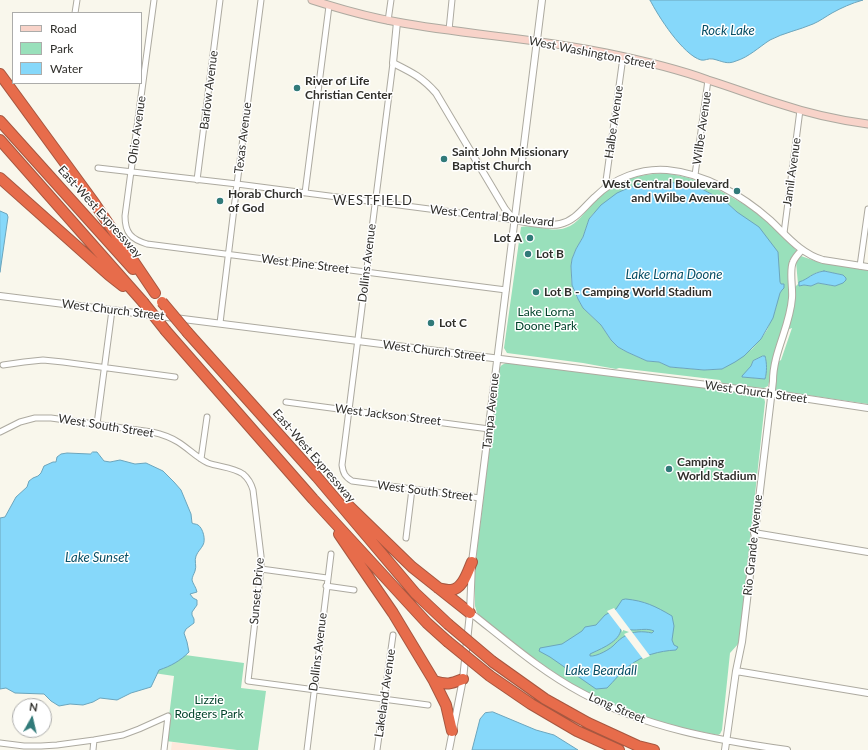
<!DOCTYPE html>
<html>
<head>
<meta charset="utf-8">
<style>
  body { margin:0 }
  #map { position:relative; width:868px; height:750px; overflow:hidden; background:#f9f7ec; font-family:Lato,sans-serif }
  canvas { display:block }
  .legend { position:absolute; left:12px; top:12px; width:130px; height:72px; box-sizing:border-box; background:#fff; border:1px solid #acacaa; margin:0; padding:5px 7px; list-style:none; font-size:12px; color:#302f2b }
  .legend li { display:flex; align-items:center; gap:8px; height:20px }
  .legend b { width:20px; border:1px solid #acacaa }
  .north { position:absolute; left:12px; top:698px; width:40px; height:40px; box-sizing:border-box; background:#fff; border:1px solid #acacaa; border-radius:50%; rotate:8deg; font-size:11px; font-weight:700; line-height:16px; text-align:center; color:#302f2b }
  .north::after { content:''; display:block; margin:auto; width:14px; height:18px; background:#317a79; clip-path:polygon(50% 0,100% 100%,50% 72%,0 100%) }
</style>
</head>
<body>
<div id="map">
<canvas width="868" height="750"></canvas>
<ul class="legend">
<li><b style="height:5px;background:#f8d3c9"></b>Road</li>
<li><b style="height:11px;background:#99e0bb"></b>Park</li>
<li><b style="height:11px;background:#86d8fa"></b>Water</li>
</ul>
<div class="north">N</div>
</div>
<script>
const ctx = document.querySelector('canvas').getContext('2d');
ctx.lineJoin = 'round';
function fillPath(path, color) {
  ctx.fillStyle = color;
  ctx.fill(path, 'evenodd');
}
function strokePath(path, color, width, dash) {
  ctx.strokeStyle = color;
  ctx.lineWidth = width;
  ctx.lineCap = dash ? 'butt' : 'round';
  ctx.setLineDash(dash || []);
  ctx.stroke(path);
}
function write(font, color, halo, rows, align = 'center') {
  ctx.font = font + ' Lato,sans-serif';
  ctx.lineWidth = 3;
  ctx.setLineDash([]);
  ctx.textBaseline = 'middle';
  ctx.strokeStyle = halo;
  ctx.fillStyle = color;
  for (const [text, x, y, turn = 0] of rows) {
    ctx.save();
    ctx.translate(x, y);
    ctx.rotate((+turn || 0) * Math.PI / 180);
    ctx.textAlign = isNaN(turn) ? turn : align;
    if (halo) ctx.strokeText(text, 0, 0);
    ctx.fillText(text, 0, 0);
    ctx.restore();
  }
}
fillPath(new Path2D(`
  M172 742 237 750H171Z`), '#ffe8dc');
fillPath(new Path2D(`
  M663 173C692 177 708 183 733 198 738 201 744 204 749 207 767 220 782 236 797 251L790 285 788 310 768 386 764 388 723 385 720 380 619 368 616 369 583 363 507 353 504 348 521 227C536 223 553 235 570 226 581 220 587 208 596 200 615 180 637 175 663 173ZM668 182 690 185 702 189 726 202 737 212 781 284 782 289 777 300 776 308 767 330 761 339 752 349 722 369 704 370 670 367 659 362 647 361 627 352 618 347 611 340 601 325 583 308 574 292 572 285 571 278V266L572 259 576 249 583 237 589 219 594 213ZM763 356 765 357C766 364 767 372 765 379L743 377 751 366 753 361Z
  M801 256 821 263 868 270V404L786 392 784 393 777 391 775 389 776 363 781 360 792 328 787 330 794 288 798 284 796 262 798 257ZM824 271 843 275 835 286 818 283 811 286 804 285 799 286C807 279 813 272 824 271Z
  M506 363 726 390 764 397 765 402 739 643 730 653 722 730 720 734 718 735C667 726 616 711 572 684 551 671 532 657 513 642 501 632 488 624 477 613L475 606V567L499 371C500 366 501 365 506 363Z
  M163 652 244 663 241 688 266 691 258 750H237L166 741 174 676 140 671Z`), '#99e0bb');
const water = new Path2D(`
  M650 0H863C852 3 841 8 832 13 825 17 820 21 813 24 799 30 783 33 770 40 759 47 749 57 736 61 727 65 722 61 713 59 708 58 705 61 701 60 683 55 658 16 650 0Z
  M654 181 668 182 690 185 702 189 726 202 737 212 759 227 778 252 780 282 781 284H784V288L782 290 780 293 773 318 761 339 744 356 735 362 722 369 704 370 670 367 659 362 647 361 627 352 618 347 611 340 601 325 583 308 578 299 572 285 571 266 572 259 576 249 583 237 589 219 601 205 617 193 626 189 640 184Z
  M0 211 7 214 8 217 0 272Z
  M824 271 843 275 846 278V280L843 283 835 286 818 283 811 286 804 285 799 286V282C809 279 811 273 824 271Z
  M763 356H765C767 363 767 372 765 379L742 377V376L751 366 753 361Z
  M93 452H97L104 461 110 462 120 460 135 464 146 463 163 471 174 482 181 490 191 514 192 523C193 524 197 524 198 525 203 528 206 540 203 545 201 549 198 551 196 556 194 561 197 566 195 571 194 574 192 577 192 580 193 584 196 587 197 592L190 594 193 598 197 600V605L192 612V615L194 619V623L186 629 184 633 187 642 189 652C180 661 171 666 159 670L151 687 131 693 117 700 100 698 93 702 83 705 70 704 59 706 51 701 44 694 15 693 6 688 0 689V518L5 517 16 497 27 487 29 481 33 478 38 476 41 473 44 466 53 462H56L57 457 61 454 67 453 90 454Z
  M626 599C645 601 655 606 672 616L674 626 672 640 674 645 678 647 676 650C659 651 643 655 629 666 621 672 614 681 607 688L596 689 550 657 539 651 540 648 562 644 582 631 585 627 596 625 605 615 616 609 622 600ZM621 629C626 629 630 630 634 630 641 630 647 628 654 631L652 633C643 631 633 631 625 636 621 638 618 641 615 644 611 649 596 657 590 656V654C600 649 620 642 621 629Z
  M493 712 536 730 554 735 578 750H472L480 719 485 713Z`);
fillPath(water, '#86d8fa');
strokePath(water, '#6ca5bc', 1);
fillPath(new Path2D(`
  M614 608 650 656 643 659 624 634 629 632 623 630V632L607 611Z`), '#f9f7ec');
const minor = new Path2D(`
  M154 0 125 216C125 233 131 239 147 244L506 290
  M75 13 77 0
  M388 21 391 0
  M449 30 452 0
  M393 63 342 465C343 473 345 477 352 481L480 498
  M98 168 237 184 514 220
  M695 175 708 80
  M197 180 220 0
  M605 188 623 57
  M305 193 329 6
  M784 233 800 110
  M860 266 868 209
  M220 323 237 184 261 0
  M3 365 24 362 43 360 63 362 175 377
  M286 402 489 429
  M97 424 112 310
  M0 432 20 422 35 418H51L152 432C161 434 170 437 178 442 188 448 197 458 208 463 219 467 233 467 243 474 249 479 251 483 253 490L261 556V569L248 681 428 705
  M201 459 207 417
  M406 538 412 489
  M261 569 327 578
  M326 586 354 590
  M0 743 24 746H41L57 745 94 740 123 735 139 729 168 716
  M93 750 94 740
  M164 750 168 716
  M307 750 331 554
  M377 750 393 635`);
const tertiary = new Path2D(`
  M397 22 393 63C411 72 422 77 436 93L505 209 514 220
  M514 220C527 222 548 227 560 224 575 221 584 207 595 197 614 178 641 168 667 170 704 173 743 196 770 220 786 235 801 254 823 260L868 267
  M0 296 763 392 868 408
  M754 533 868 552
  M470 613 476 617C510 644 544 673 582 693 646 728 716 740 787 750
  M736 671 868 693
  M449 750 463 679 470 613 472 562 542 0
  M725 750 736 671 742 642 773 381C773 352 790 327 792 298 793 288 789 270 793 262 795 257 799 253 802 250`);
const secondary = new Path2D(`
  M312 0C340 9 368 17 397 22 466 35 537 38 606 53 640 60 675 68 708 80 731 87 754 96 777 103 807 113 837 120 868 124`);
const motorway = new Path2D(`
  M0 74 95 204 155 293
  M0 121 133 269
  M0 140 143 302
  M0 178 109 275 123 286
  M166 331 313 499 427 623 447 641
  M188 333 317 477 415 593 448 624
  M348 505 412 567 470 613
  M339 534 371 581 393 613 434 681 446 705 452 731
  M438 588C442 589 447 590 451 590 463 589 468 571 472 562
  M493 662 545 699 588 723 638 746 654 750
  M490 676 531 704 577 731 619 750
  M434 681C448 685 450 684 463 679`);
strokePath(minor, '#adaaa0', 7);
strokePath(tertiary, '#adaaa0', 8);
strokePath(secondary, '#adaaa0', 9);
strokePath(motorway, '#a75740', 12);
strokePath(minor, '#fff', 5);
strokePath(tertiary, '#fff', 6);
strokePath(secondary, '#f8d3c9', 7);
strokePath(motorway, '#e76c4b', 10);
const motorwayBridge = new Path2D(`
  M143 302 166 331
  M162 302 188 333
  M448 624 493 662
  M447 641 490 676`);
strokePath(motorwayBridge, '#a75740', 12, []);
strokePath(motorwayBridge, '#e76c4b', 10);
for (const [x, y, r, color] of [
  [297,88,4,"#317a79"],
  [444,159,4,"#317a79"],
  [737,191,4,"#317a79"],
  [220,201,4,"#317a79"],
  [530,238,4,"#317a79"],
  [528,254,4,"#317a79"],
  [536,292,4,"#317a79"],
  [431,323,4,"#317a79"],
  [669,469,4,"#317a79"]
]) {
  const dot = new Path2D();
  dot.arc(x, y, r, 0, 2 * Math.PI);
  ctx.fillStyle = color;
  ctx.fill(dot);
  strokePath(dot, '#fff', 1.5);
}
write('12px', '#302f2b', '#fff', [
  ["West Washington Street",592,53,11],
  ["Barlow Avenue",209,90,-83],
  ["Halbe Avenue",614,122,-82],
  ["Wilbe Avenue",702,128,-82],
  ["Ohio Avenue",137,130,-82],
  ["Texas Avenue",243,138,-83],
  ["Jamil Avenue",792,172,-82],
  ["East-West Expressway",100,212,48],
  ["West Central Boulevard",492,216,6],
  ["Dollins Avenue",367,263,-83],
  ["West Pine Street",305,264,7],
  ["West Church Street",113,310,7],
  ["West Church Street",434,351,7],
  ["West Church Street",756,392,8],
  ["Tampa Avenue",491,411,-84],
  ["West Jackson Street",388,415,7],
  ["West South Street",106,426,9],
  ["East-West Expressway",314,456,49],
  ["West South Street",425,491,7],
  ["Rio Grande Avenue",753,545,-84],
  ["Sunset Drive",257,591,-85],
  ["Dollins Avenue",318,652,-83],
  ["Lakeland Avenue",385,693,-82],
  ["Long Street",617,708,23]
]);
write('bold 12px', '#302f2b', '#fff', [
  ["River of Life",305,81],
  ["Christian Center",305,95],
  ["Saint John Missionary",452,152],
  ["Baptist Church",452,166],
  ["West Central Boulevard",729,184,"right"],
  ["and Wilbe Avenue",729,198,"right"],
  ["Horab Church",228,194],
  ["of God",228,208],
  ["Lot A",522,238,"right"],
  ["Lot B",536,254],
  ["Lot B - Camping World Stadium",544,292],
  ["Lot C",439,323],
  ["Camping",677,462],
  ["World Stadium",677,476]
], 'left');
write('12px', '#01422a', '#fff', [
  ["Lake Lorna",546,312],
  ["Doone Park",546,326],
  ["Lizzie",209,700],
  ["Rodgers Park",209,714]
]);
write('italic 13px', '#084f66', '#fff', [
  ["Rock Lake",728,31],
  ["Lake Lorna Doone",674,275],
  ["Lake Sunset",97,558],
  ["Lake Beardall",601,671]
]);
ctx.letterSpacing = '1px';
write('13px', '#302f2b', '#fff', [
  ["WESTFIELD",373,201]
]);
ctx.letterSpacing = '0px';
</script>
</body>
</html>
